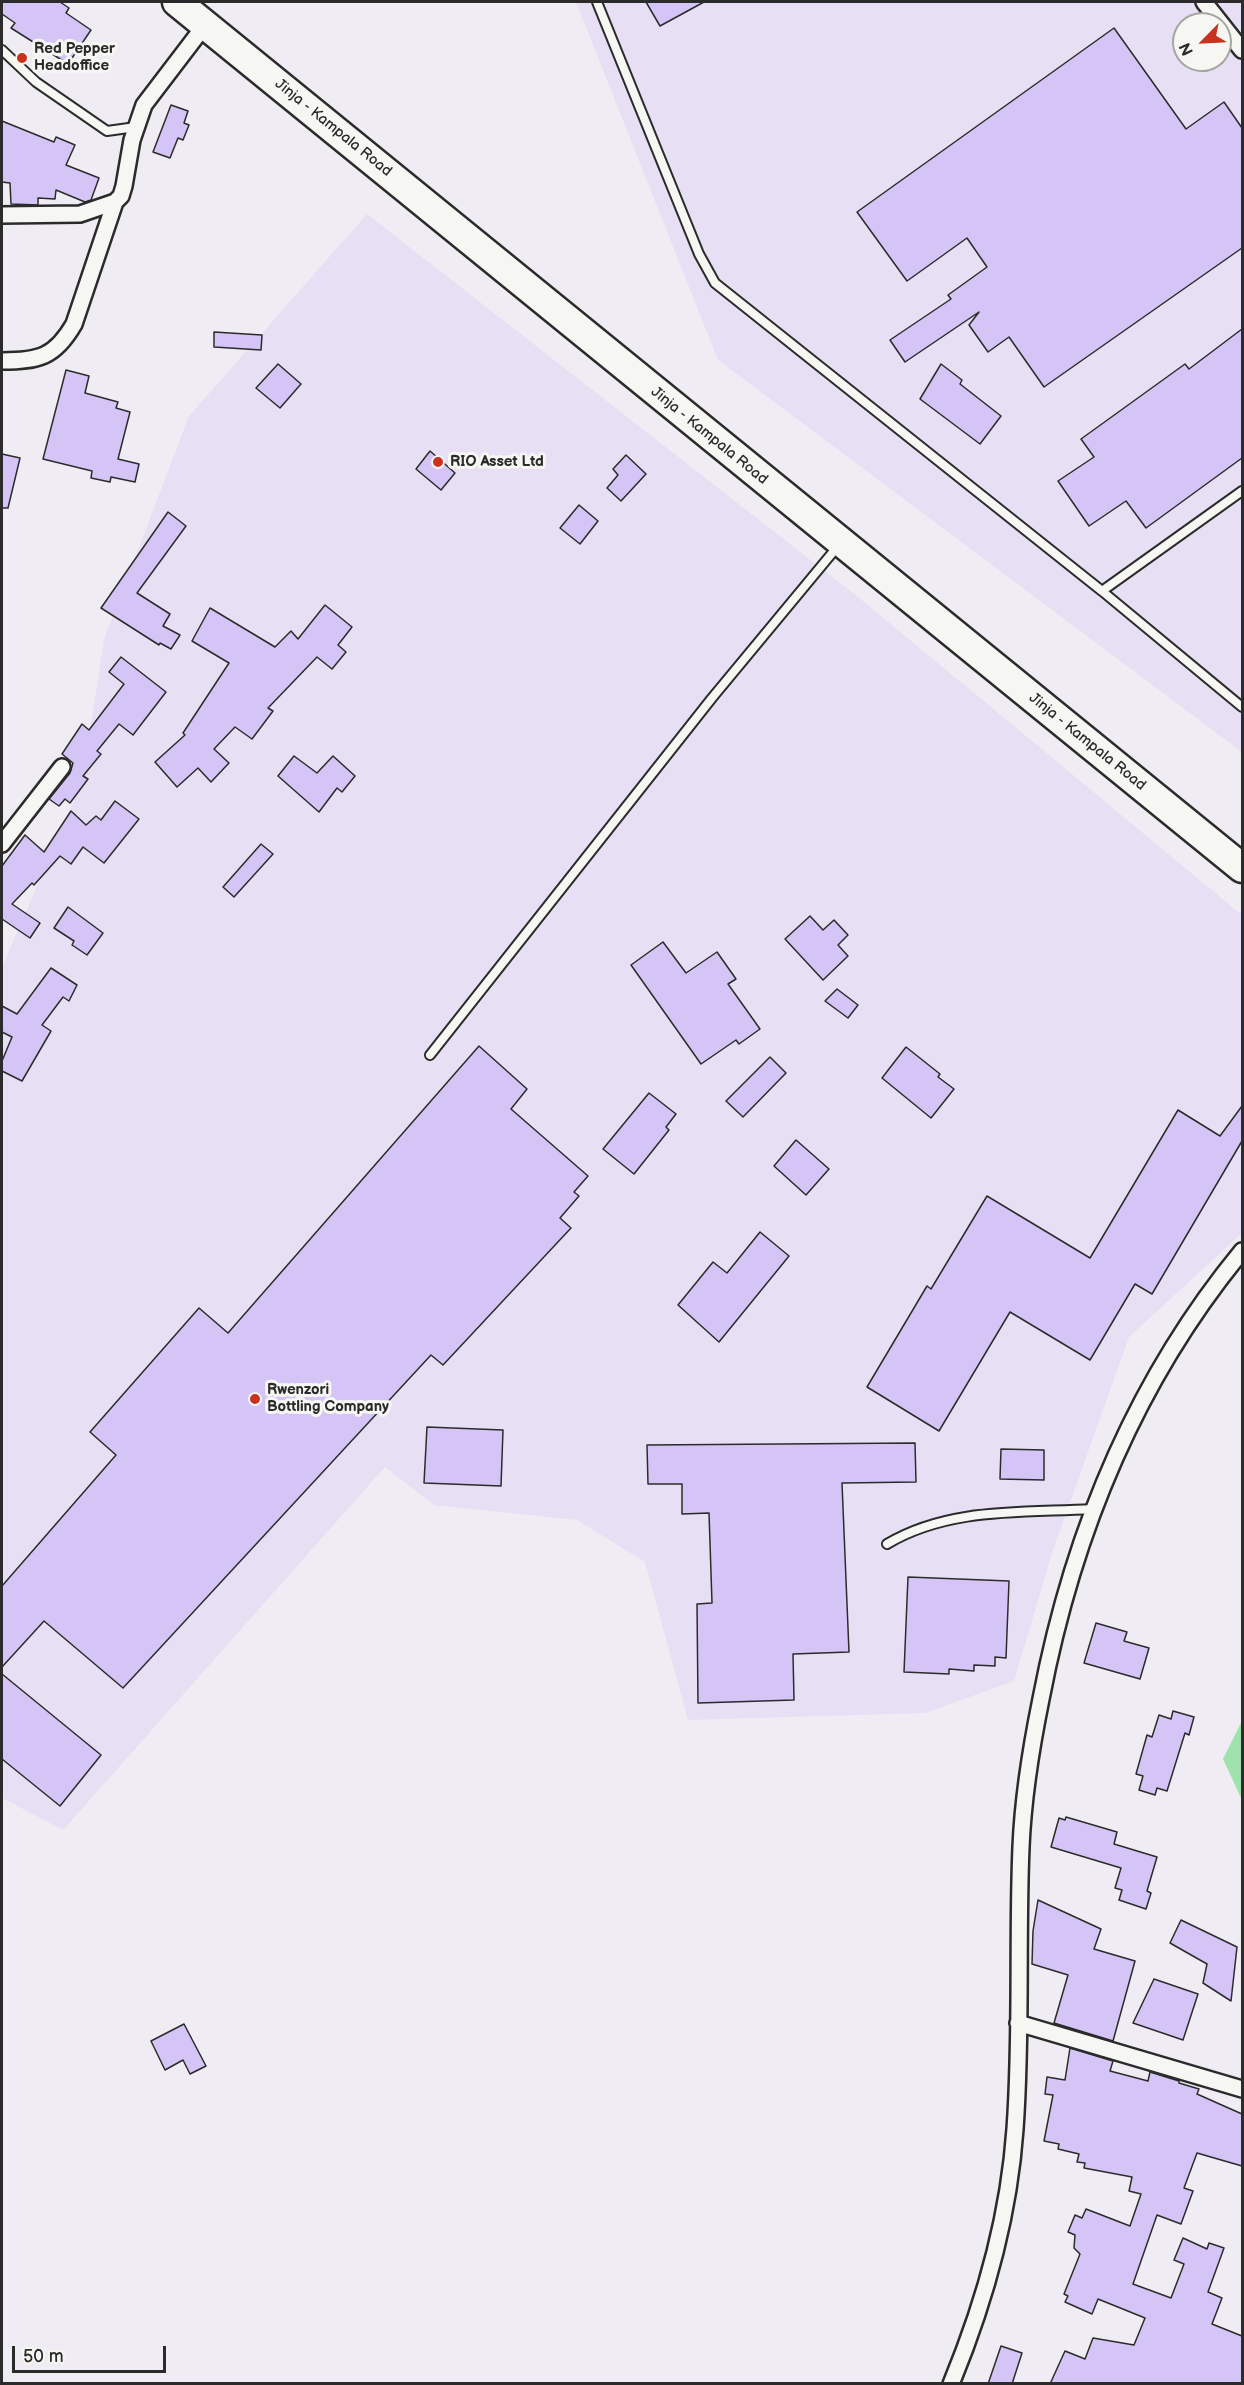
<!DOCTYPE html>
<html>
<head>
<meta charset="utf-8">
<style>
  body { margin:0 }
  #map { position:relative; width:1244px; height:2385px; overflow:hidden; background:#efecf3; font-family:"Balsamiq Sans",sans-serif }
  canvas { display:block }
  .frame { position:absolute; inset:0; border:3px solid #2b2b2b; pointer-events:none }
  .north { position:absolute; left:1172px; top:12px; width:60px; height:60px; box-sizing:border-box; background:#f6f6f2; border:2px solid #a5a5a2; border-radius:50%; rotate:246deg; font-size:16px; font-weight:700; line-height:24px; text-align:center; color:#2b2b2b }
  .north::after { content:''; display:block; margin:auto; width:21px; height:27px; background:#c8321e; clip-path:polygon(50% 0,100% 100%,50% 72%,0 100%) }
  .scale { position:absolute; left:12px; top:2346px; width:154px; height:27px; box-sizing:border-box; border:3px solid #2b2b2b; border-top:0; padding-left:8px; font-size:18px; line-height:21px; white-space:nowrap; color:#2b2b2b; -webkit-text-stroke:4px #f6f6f2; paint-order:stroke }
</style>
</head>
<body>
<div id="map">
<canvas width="1244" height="2385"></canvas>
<div class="frame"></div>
<div class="north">N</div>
<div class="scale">50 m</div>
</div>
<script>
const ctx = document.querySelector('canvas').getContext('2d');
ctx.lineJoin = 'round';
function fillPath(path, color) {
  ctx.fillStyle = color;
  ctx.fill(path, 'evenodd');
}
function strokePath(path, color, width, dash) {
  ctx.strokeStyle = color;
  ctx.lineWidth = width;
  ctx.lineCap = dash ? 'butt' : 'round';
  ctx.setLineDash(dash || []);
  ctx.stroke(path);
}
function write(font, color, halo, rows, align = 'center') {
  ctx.font = font + ' "Balsamiq Sans",sans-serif';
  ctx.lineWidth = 6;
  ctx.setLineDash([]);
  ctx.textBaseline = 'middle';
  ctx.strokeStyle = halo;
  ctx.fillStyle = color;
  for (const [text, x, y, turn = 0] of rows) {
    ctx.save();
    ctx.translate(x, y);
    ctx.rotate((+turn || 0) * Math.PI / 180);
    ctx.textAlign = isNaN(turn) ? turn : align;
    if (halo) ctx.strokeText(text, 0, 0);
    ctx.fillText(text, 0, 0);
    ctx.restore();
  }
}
fillPath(new Path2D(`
  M576 2H1242V752L718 360ZM1184 24H1220V60H1184Z
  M367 214 863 601 1242 915V1233L1129 1337 1053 1550 1014 1681 925 1713 688 1720 645 1562 577 1520 434 1505 385 1467 63 1830 2 1798V967L82 782 104 639 189 416Z`), '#e7e0f4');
fillPath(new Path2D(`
  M1242 1721V1800L1223 1759Z`), '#9fe2ad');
const building = new Path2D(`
  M2 2H60L69 8 66 13 91 30 68 64 11 28 15 23 2 14Z
  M646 2H704L660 26Z
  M1114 28 1186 129 1224 102 1242 128V248L1044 387 1009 337 988 352 969 325 979 312 905 362 890 340 951 299 948 295 987 267 967 238 907 281 857 212Z
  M171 105 188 111 184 123 189 125 183 140 178 138 170 158 153 152Z
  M2 121 54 142 56 137 75 145 66 165 99 178 91 200 85 202 56 190 55 199 38 198V205L11 204 10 183 2 182Z
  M1242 329V458L1146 528 1126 501 1089 526 1058 481 1094 457 1081 439 1185 364 1189 369Z
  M214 332 262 335 261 350 214 347Z
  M278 364 301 384 280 408 256 388Z
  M941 364 962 380 960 384 1001 416 980 444 920 399Z
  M66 370 89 376 85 393 118 402 116 408 130 412 118 459 139 464 135 482 111 477 110 482 91 478 92 471 43 459Z
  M430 451 455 473 441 490 416 469Z
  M2 454 20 458 8 508H2Z
  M626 455 646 474 621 501 607 488 618 475 613 469Z
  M579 505 598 521 580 544 560 528Z
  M168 512 186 526 137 593 170 614 163 626 180 635 171 649 160 643 159 645 101 608Z
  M325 605 352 627 338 645 346 652 332 669 317 657 268 708 273 711 252 739 235 727 214 749 229 763 211 782 198 768 177 787 155 762 185 735 183 733 229 663 192 641 210 608 275 647 291 631 298 639Z
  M121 657 166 692 133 735 119 724 97 751 101 754 83 776 88 779 70 803 65 799 59 806 49 799 70 773 73 763 62 754 82 724 89 730 124 684 109 672Z
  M294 756 317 773 333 756 355 776 342 792 337 788 319 812 278 776Z
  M115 801 139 819 104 863 83 847 71 864 60 856 34 885 32 883 12 904 40 923 30 938 2 919V866L25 835 44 852 71 811 86 825 96 816 101 820Z
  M261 844 273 854 234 897 223 887Z
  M68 907 103 933 87 955 72 945 74 941 54 928Z
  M810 916 823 930 834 920 848 935 838 945 848 956 823 980 785 939Z
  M663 942 686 973 717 952 736 979 728 984 760 1029 739 1044 736 1040 701 1064 631 965Z
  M51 968 77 985 69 1001 63 997 42 1025 51 1031 22 1081 2 1071V1061L12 1037 2 1032V1006L17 1014Z
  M837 989 858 1005 848 1018 825 1001Z
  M479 1046 527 1089 511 1109 588 1176 574 1192 579 1196 560 1218 571 1228 443 1365 431 1355 123 1688 44 1621 2 1667V1586L116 1455 90 1432 199 1308 228 1333Z
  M906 1047 940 1074 938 1077 954 1089 931 1118 882 1078Z
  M770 1057 786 1073 743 1117 726 1101Z
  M649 1093 676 1114 666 1127 669 1130 634 1174 603 1149Z
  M1242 1106V1141L1152 1294 1135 1284 1090 1360 1010 1312 939 1431 867 1387 927 1286 931 1289 987 1196 1090 1258 1178 1110 1220 1136Z
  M796 1140 829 1169 806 1195 774 1166Z
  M760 1232 789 1256 719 1342 678 1305 713 1262 727 1273Z
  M427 1427 503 1430 501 1486 424 1483Z
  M915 1443 916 1482 842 1483 849 1652 793 1654 794 1700 698 1703 697 1604 712 1603 709 1513 682 1514V1484H648L647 1445Z
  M1001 1449 1044 1450V1480L1000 1479Z
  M908 1577 1009 1581 1006 1658 995 1657V1666L974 1665V1671L949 1669V1674L904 1672Z
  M1096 1623 1127 1632 1124 1641 1149 1648 1140 1679 1084 1663Z
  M2 1674 101 1755 60 1806 2 1759Z
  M1173 1711 1194 1717 1189 1735 1185 1733 1167 1791 1157 1788 1155 1795 1139 1790 1143 1776 1136 1774 1147 1735 1152 1737 1159 1715 1171 1719Z
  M1066 1817 1117 1832 1114 1844 1157 1857 1147 1891 1151 1893 1146 1909 1119 1900 1122 1890 1115 1888 1121 1868 1051 1847 1059 1818 1065 1820Z
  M1038 1900 1101 1929 1094 1949 1135 1961 1113 2041 1054 2023 1068 1975 1032 1964 1033 1931Z
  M1181 1920 1237 1947 1231 2001 1203 1983 1207 1964 1170 1943Z
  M1154 1979 1198 1994 1183 2040 1133 2023Z
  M184 2024 206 2066 190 2074 183 2060 165 2070 151 2041Z
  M1070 2048 1113 2061 1110 2071 1148 2081 1150 2072 1179 2081V2083L1199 2089 1197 2094 1242 2114V2166L1197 2153 1184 2188 1193 2191 1181 2224 1157 2215 1133 2284 1171 2298 1184 2264 1174 2260 1183 2238 1207 2249 1209 2243 1224 2248 1208 2292 1222 2298 1212 2324 1242 2336V2384H1050L1065 2351 1085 2359 1093 2338 1134 2345 1145 2318 1098 2299 1092 2314 1065 2302 1068 2296 1064 2294 1080 2254 1074 2248 1075 2235 1068 2232 1075 2215 1082 2218 1086 2209 1130 2226 1141 2194 1129 2191 1132 2177 1084 2168 1085 2163 1077 2162 1079 2154 1058 2149 1059 2144 1044 2141 1053 2095 1045 2094 1047 2077 1065 2080Z
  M1001 2346 1022 2353 1012 2384H988Z`);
fillPath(building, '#d5c5f7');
strokePath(building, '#2b2b2b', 1.5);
const lane = new Path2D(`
  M597 2 699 254 715 283 1102 591
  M2 50 36 82 107 131 136 127
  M1242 491 1102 591 1242 707
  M430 1055 712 698 838 546
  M887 1544C949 1507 1023 1513 1092 1509`);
const street = new Path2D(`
  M1204 2 1242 50
  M2 215 80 214 115 202 121 196 124 186 132 140 144 105 205 25
  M2 361C39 361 55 357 74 324L115 202
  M2 844 62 767
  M1018 2023 1242 2089
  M951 2384C984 2304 1009 2216 1015 2129 1022 2035 1017 1941 1021 1847 1023 1798 1031 1748 1041 1699 1072 1536 1135 1381 1242 1251`);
const highway = new Path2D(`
  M177 2 1242 868`);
strokePath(lane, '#2b2b2b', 12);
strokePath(street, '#2b2b2b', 20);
strokePath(highway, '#2b2b2b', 33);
strokePath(lane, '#f6f6f2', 8);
strokePath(street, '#f6f6f2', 15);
strokePath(highway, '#f6f6f2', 28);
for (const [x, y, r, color] of [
  [22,58,6,"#c8321e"],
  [438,462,6,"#c8321e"],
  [255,1399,6,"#c8321e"]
]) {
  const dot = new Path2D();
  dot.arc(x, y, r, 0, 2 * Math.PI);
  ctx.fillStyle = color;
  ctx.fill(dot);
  strokePath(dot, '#f6f6f2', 2);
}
write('bold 15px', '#2b2b2b', '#f6f6f2', [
  ["Red Pepper",34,49],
  ["Headoffice",34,66],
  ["RIO Asset Ltd",450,462],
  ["Rwenzori",267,1390],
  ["Bottling Company",267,1407]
], 'left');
write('15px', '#2b2b2b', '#f6f6f2', [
  ["Jinja - Kampala Road",333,128,39],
  ["Jinja - Kampala Road",709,436,39],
  ["Jinja - Kampala Road",1087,742,39]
]);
</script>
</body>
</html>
